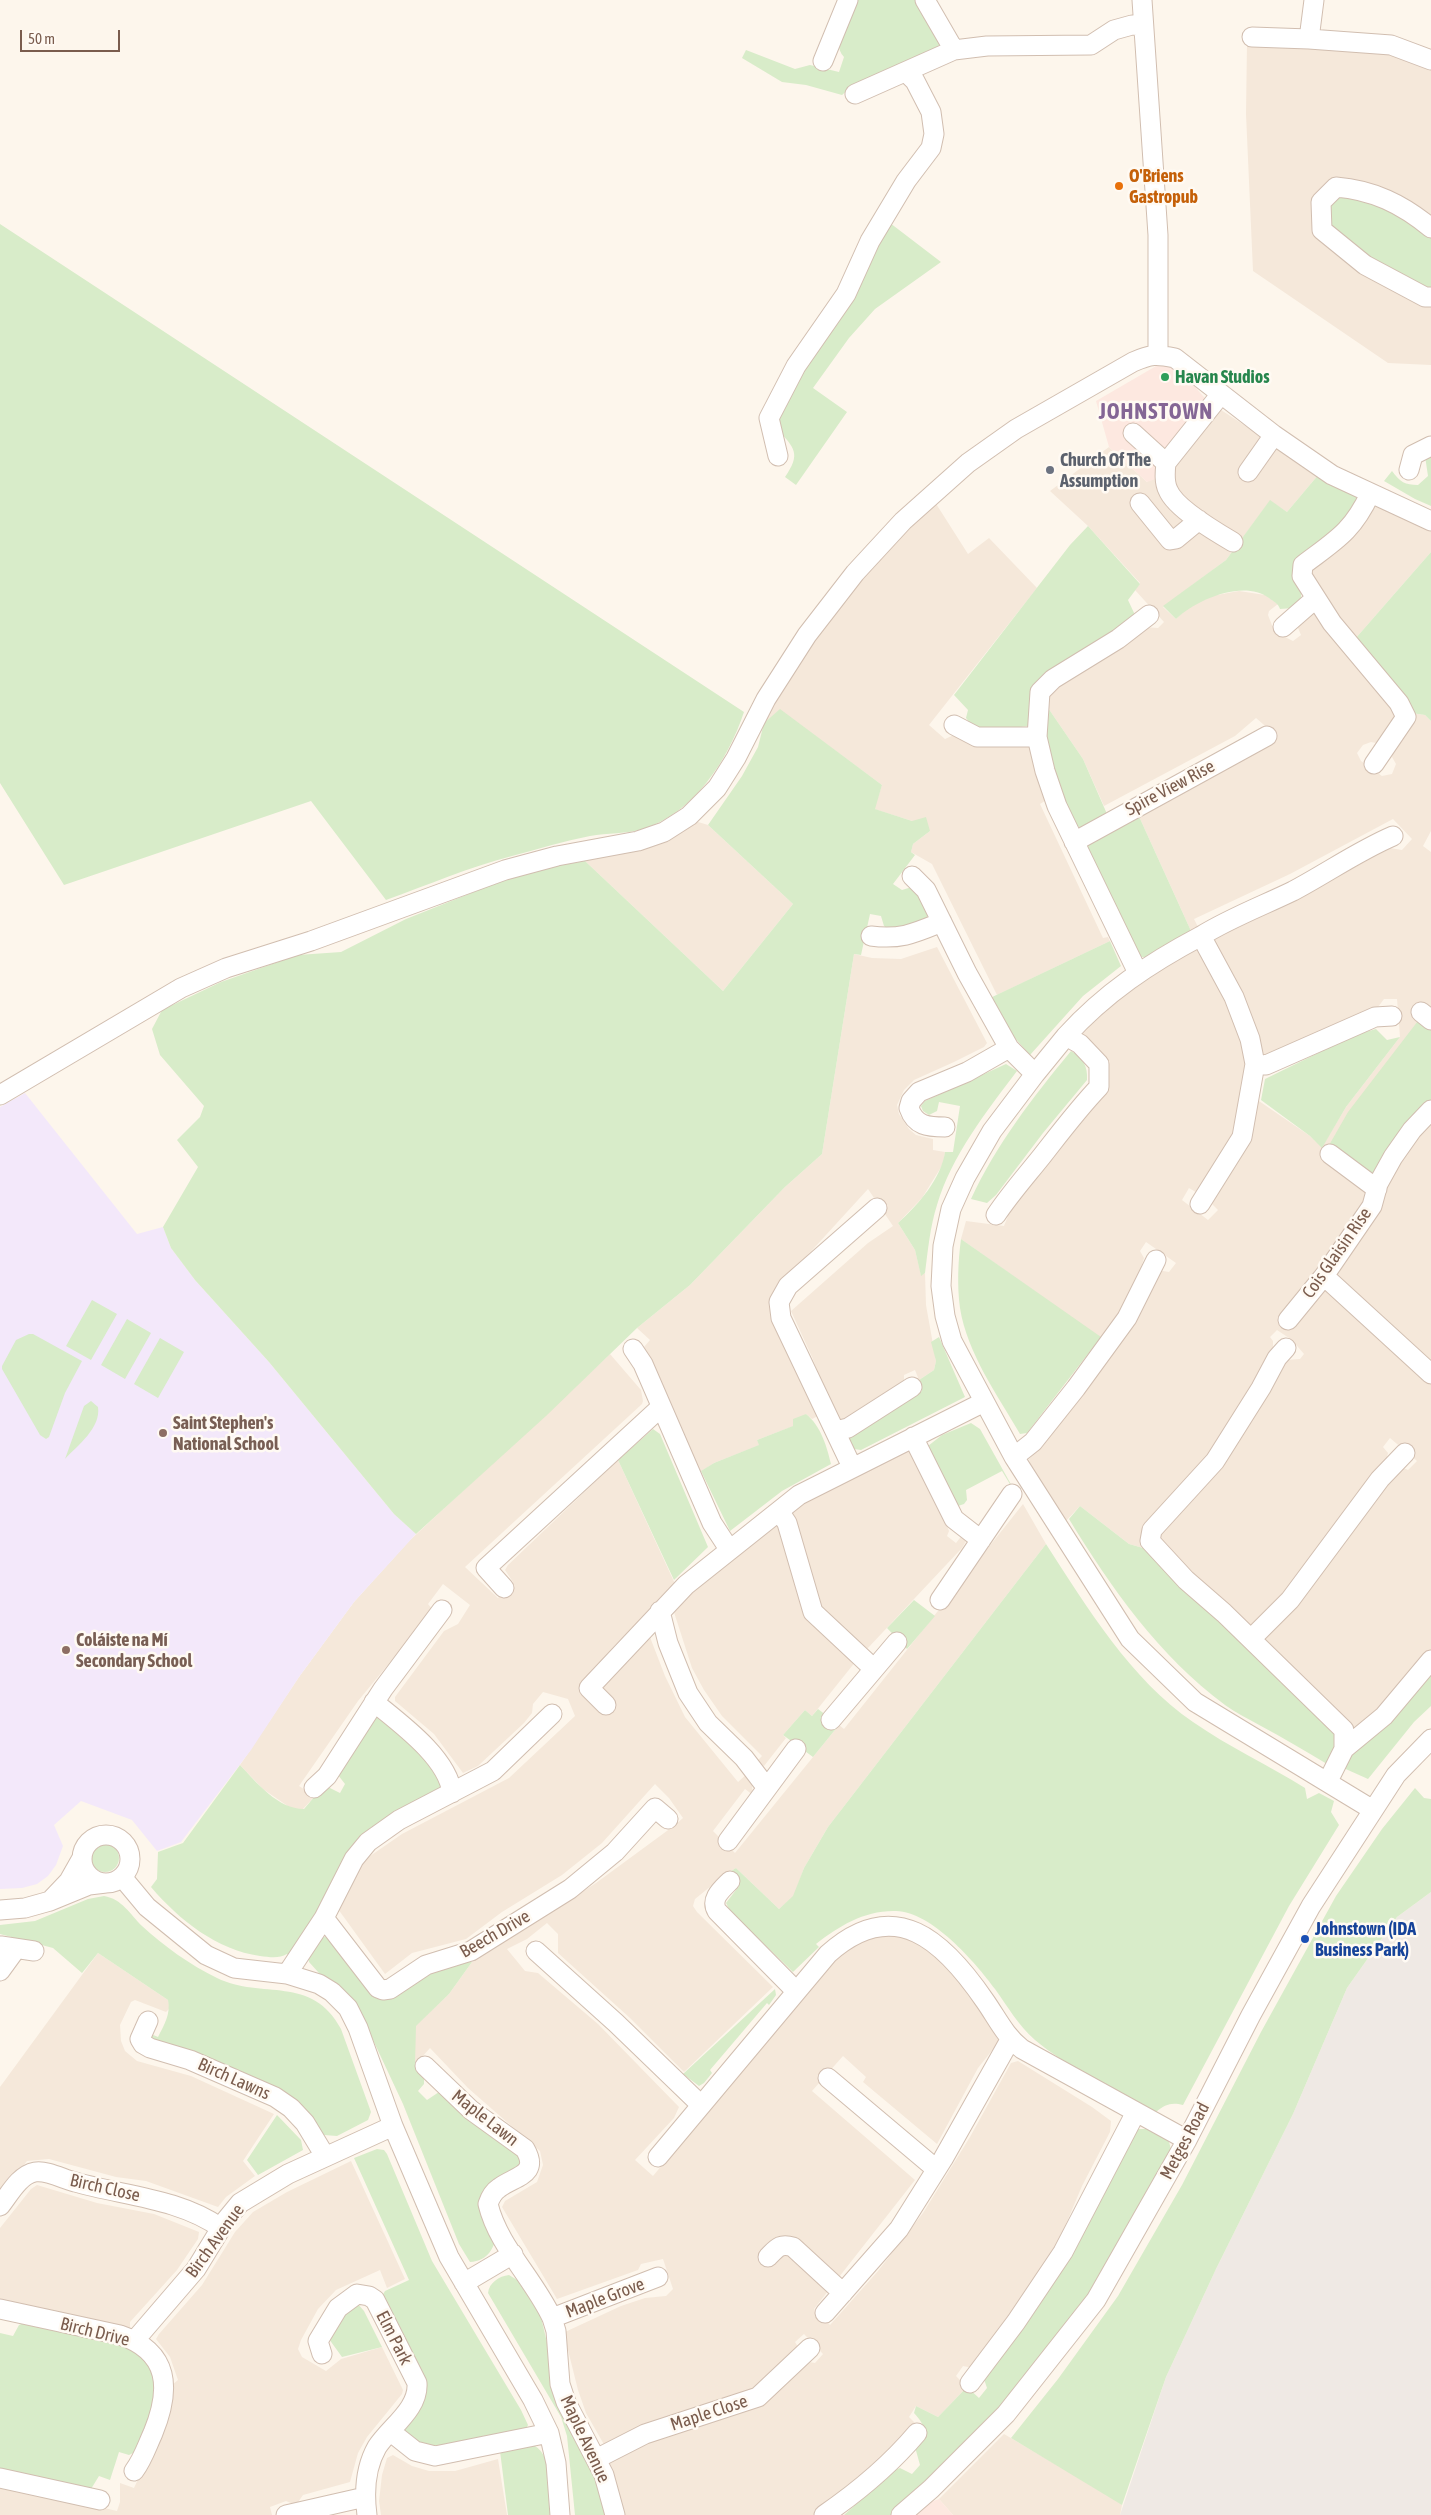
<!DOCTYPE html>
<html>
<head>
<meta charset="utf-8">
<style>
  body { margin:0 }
  #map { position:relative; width:1431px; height:2515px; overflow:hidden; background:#fdf6ec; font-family:"Asap Condensed",sans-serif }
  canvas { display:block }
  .scale { position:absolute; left:20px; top:30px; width:100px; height:22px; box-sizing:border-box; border:2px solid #7a5c4d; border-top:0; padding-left:6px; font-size:15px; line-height:18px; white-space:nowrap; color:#7a5c4d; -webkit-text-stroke:4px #fffaf3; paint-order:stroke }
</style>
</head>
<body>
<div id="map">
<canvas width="1431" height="2515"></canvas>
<div class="scale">50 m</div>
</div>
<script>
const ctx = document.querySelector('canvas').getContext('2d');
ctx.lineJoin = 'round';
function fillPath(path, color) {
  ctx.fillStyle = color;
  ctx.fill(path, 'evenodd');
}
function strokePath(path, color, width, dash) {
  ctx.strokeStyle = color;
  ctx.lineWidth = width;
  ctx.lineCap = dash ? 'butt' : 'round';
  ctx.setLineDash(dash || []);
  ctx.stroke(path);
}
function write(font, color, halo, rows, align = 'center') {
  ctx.font = font + ' "Asap Condensed",sans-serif';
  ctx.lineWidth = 5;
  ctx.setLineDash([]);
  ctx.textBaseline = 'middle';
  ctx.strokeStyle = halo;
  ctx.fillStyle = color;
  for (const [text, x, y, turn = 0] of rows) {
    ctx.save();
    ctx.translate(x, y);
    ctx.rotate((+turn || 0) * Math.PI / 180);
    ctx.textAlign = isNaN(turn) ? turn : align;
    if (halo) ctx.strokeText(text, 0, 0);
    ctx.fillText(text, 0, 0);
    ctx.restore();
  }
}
fillPath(new Path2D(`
  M1247 43 1388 50 1431 66V365L1388 363 1253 271 1246 114Z
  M1218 408 1319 474 1287 512 1270 501 1226 560 1163 607 1176 619 1187 608 1211 596 1239 591 1265 595 1278 604 1269 611 1268 615 1273 628 1281 635 1293 641 1301 635 1298 628 1299 623 1308 612H1316L1396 708 1397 717 1381 744 1371 742 1363 745 1357 753 1361 761 1382 776 1392 774 1396 764 1392 757 1393 750 1411 713 1425 715 1431 721V831L1423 846 1431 852V1650L1421 1665 1376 1712 1354 1730 1348 1726 1265 1646 1264 1635 1399 1466 1408 1470 1417 1461 1390 1438 1383 1447 1388 1453 1386 1461 1300 1575 1267 1614 1249 1628 1163 1550 1158 1532 1286 1360 1300 1359 1304 1354 1292 1340 1277 1330 1270 1337 1273 1341V1349L1221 1441 1146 1534 1143 1548 1129 1544 1080 1506 1063 1524 1032 1472 1029 1459 1046 1439 1157 1270 1169 1272 1176 1263 1146 1242 1140 1251 1144 1258 1140 1271 1123 1311 1104 1341 961 1239 966 1221 1004 1226 1008 1216 1006 1211 1099 1095 1083 1038V1026L1129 988 1197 948 1202 952 1215 973 1237 1028 1247 1063 1235 1134 1199 1194 1189 1188 1182 1200 1208 1220 1218 1210 1210 1202 1256 1099 1310 1136 1322 1147 1346 1107 1400 1037 1397 999H1384L1375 1011 1269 1058 1261 1057 1213 939 1390 848 1402 850 1412 839 1393 819 1290 874 1194 919 1198 927 1191 931 1137 812 1278 737 1256 718 1235 736 1104 806 1083 759 1046 705 1050 692 1144 627 1158 628 1164 622 1135 590 1140 583 1088 526 1050 491 1109 447 1147 482Z
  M933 499 968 554 989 538 1037 588 929 725 945 739 958 733 1028 741 1048 799 1040 804 1103 938 1108 937 1110 941 997 995 932 864 911 852 913 844 930 831 912 821 874 809 882 785 780 710 764 723V719L832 613Z
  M1380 504 1431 527V552L1355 639 1312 583 1311 565 1371 509Z
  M695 821 708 825 793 904 723 991 585 861 659 843Z
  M937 947 987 1043 984 1047 954 1062 914 1080 904 1090 897 1105 899 1114 909 1129 916 1135 933 1139V1150L945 1152 943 1164 922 1198 898 1223 915 1250 921 1275 925 1273 926 1305 936 1361 934 1370 919 1380 915 1370 904 1375V1381L898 1389 853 1421H837L812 1357 791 1311 868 1243 893 1226 868 1189 783 1282 780 1287 818 1416 812 1419 806 1414 794 1426 757 1440 760 1445 714 1463 697 1474 645 1354 644 1347 650 1340 637 1328 690 1285 785 1187 822 1154 854 954 872 958 901 959Z
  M610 1354 641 1390 643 1401 642 1404 465 1567 498 1598 513 1582 505 1570 508 1565 618 1460 676 1586 615 1645 579 1687 602 1711 613 1700 602 1687 603 1680 629 1649 648 1632 665 1676 685 1717 738 1782 748 1773 751 1776 753 1795 745 1789 713 1831 735 1853 839 1725 844 1729 1023 1504 1046 1544 828 1827 804 1868 794 1896 779 1909 736 1868 726 1874 695 1899 693 1906 697 1912 773 1987 684 2072 630 2018 558 1953V1934L547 1923 527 1939 507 1949 525 1971 538 1973 598 2024 679 2107 674 2118 635 2160 653 2176 839 1952 867 1935H905L922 1941 950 1965 991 2018 1002 2038 978 2068 937 2144 863 2082 866 2077 843 2056 812 2091 915 2180 814 2309 830 2325 878 2271 923 2213 970 2137 1011 2063 1018 2061 1092 2107 1111 2121 1110 2132 1082 2186 1058 2243 1024 2300 979 2362 973 2368 963 2366 956 2376 967 2387 938 2417 916 2406 909 2417 917 2425 849 2489 813 2515H621L607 2467 609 2460 638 2443 748 2410 767 2398 804 2361 815 2363 823 2354 804 2334 795 2342 798 2347 796 2353 766 2383 748 2395 635 2431 606 2448 586 2413 578 2390 566 2342 565 2332 621 2306 645 2298 666 2296 673 2289 663 2259 641 2264 638 2270 557 2299 502 2207 505 2201 537 2182 543 2165 540 2151 468 2088 430 2048 415 2065V2026L449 1994 472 1962 596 1883 675 1825 683 1818 669 1798 655 1784 602 1843 562 1875 502 1912 466 1939 412 1953 385 1974 338 1909 347 1882 360 1863 402 1834 509 1778 575 1716 568 1699 543 1692 533 1704 532 1713 524 1723 478 1766 463 1773 434 1734 395 1701V1697L444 1631 458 1624 470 1605 443 1584 428 1604 433 1610 358 1701 299 1786 315 1796 303 1809H292L263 1789 240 1765 299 1677 354 1602 408 1542Z
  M904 1450 912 1452 928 1480 949 1531 947 1536 956 1543 963 1534 969 1536 962 1548 867 1649 823 1614 791 1511 794 1506Z
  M773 1525 779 1527 809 1615 856 1661 812 1716 805 1710 783 1735 786 1738 764 1766 756 1762 762 1756 722 1716 704 1690 692 1668 672 1606Z
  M98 1953 168 2000 170 2008 166 2012 135 2000 131 2002 120 2025 121 2041 125 2051 137 2061 191 2076 274 2114 243 2161 255 2176 226 2197 218 2207 146 2181 116 2177 49 2159 27 2161 0 2197V2087Z
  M351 2161 405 2279 387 2288 380 2270 336 2290 318 2309 301 2340 298 2349 302 2357 326 2371 341 2359 382 2347 403 2390 402 2394 367 2437 358 2453 350 2482 303 2495 296 2505 286 2501 270 2507 272 2515H0V2486L31 2491 117 2511 120 2502V2483L134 2488 168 2413 172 2385 178 2380 170 2357 156 2339 159 2334 202 2285 235 2232 253 2212 287 2192Z
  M37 2185 97 2203 154 2214 199 2232 198 2239 177 2270 130 2322V2330L0 2303V2228L31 2189Z
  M1004 2434 1115 2499 1122 2505 1120 2515H953L939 2499Z
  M393 2455 412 2466 429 2471H455L498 2459 507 2515H381L379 2501 382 2475 387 2458Z`), '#f5e8da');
fillPath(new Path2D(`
  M1163 362 1189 380 1210 404 1167 475 1147 482 1109 447 1096 401Z
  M939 2499 953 2515H916L931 2502Z`), '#fde8e0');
fillPath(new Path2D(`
  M1431 1892V2515H1120L1166 2377 1216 2269 1293 2114 1347 1988 1397 1917Z`), '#efe9e4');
fillPath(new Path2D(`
  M25 1093 137 1234 163 1227 171 1248 195 1280 269 1362 394 1514 416 1534 354 1602 299 1677 251 1750 181 1842 157 1851 132 1820 81 1801 54 1825 63 1846 56 1865 48 1876 37 1884 22 1888 0 1889V1107Z`), '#f3e8fa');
fillPath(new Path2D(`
  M854 0H918L941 39 938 48 849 89 842 95 806 85 782 82 742 58 746 50 795 69 810 65 839 72 844 57C830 41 847 18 854 0Z
  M1338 195 1370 200 1431 235V288L1415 286 1332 233C1328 218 1323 205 1338 195Z
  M890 223 941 262 875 309 849 338 813 388 847 412 796 485 785 477C801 454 795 448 777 429L782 401 859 282Z
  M0 224 744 712C728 760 694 813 643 829 627 834 607 833 590 836 564 841 538 849 512 856 469 867 428 885 386 900L311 801 64 885 0 783Z
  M1431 454V506L1415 499 1384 481 1392 471C1400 482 1405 485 1418 485L1428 476 1425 456Z
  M1319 474 1359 497 1328 540 1301 591V598L1293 608 1280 609C1278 603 1274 602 1269 598 1243 579 1196 600 1176 619L1163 606 1226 560 1270 500 1287 512Z
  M1088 526 1140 584 1128 600 1135 615 1127 626 1047 677 1029 726 982 731 973 727 966 718 968 710 954 695 1070 545Z
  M1431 552V721L1425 715 1411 713 1355 639Z
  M1046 705 1083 759 1107 814 1081 828 1072 823 1046 753Z
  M780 709 882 785 875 809 912 821 926 817 930 831 913 844 911 852 915 855 893 884 902 890 915 886 928 913 926 920 890 931 884 926 881 916 870 914 861 955 854 954 822 1154 785 1187 690 1285 637 1328 546 1416 416 1534 394 1514 269 1362 195 1280 171 1248 163 1227 198 1167 177 1140 200 1117 204 1106 160 1055 152 1029 162 1010 221 982 298 955 341 952 406 919 499 882C513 879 524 872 537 869 553 865 570 864 585 861L723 991 793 904 708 825 742 776 758 747 764 723Z
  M1137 812 1191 931 1147 957H1138L1086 851 1088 839Z
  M1110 941 1121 966 1083 996 1030 1055 1014 1037 988 999Z
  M1421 1017 1431 1025V1102L1373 1176 1328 1147 1348 1112Z
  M1376 1029 1387 1040 1400 1037 1346 1107 1322 1148 1310 1136 1261 1100 1265 1079 1355 1035Z
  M1071 1051C1083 1057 1088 1067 1087 1080L1043 1133 996 1195 987 1203 971 1199C996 1145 1033 1097 1071 1051Z
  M1006 1064 1017 1071C986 1112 952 1155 937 1205 930 1227 928 1250 925 1273L921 1276 915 1250 898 1223C918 1205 941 1179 945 1152H953L960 1106 939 1102 937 1111 929 1115 923 1111 921 1106 925 1101Z
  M961 1239 1101 1337 1027 1433 1020 1434C998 1396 967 1353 960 1308 957 1286 958 1261 961 1239Z
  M92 1300 117 1314 91 1360 66 1346Z
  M127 1319 151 1333 125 1379 101 1365Z
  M29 1334H33L82 1361 65 1393 49 1437 46 1439 40 1435 2 1369V1366L16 1340Z
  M939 1337 965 1397 861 1450 854 1449 848 1438 902 1401 922 1391 919 1380 934 1370 936 1361 931 1342Z
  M160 1338 184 1352 158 1398 134 1384Z
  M91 1401 98 1407C101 1428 78 1445 65 1459L84 1406Z
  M806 1414C821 1426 827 1447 831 1464L782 1491 730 1531 701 1471 714 1463 759 1445 757 1440 793 1426V1419Z
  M971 1423 980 1429 1022 1504 1002 1471 966 1490 967 1500 964 1504 958 1506 951 1503 928 1446 942 1435Z
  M653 1429 660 1434 708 1547 674 1580 618 1460Z
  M1080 1506 1129 1544 1143 1548 1335 1731 1336 1747 1327 1764C1305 1751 1284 1738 1261 1726 1249 1719 1236 1713 1225 1705 1159 1656 1111 1588 1069 1519Z
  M1046 1544C1086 1606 1131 1680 1193 1722 1229 1747 1268 1765 1305 1788L1307 1799 1319 1793 1334 1801 1331 1812 1339 1825 1289 1906 1183 2105C1172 2102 1165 2104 1156 2112 1120 2092 1065 2066 1035 2040 1018 2025 1008 2007 995 1989 975 1962 932 1912 896 1911 865 1910 839 1926 816 1944L819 1947 793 1972 730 1911 726 1903 739 1886 726 1874 736 1868 779 1909 793 1896 804 1868 828 1827Z
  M914 1600 935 1616 907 1649 887 1628Z
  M1431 1670V1706L1414 1722 1368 1779 1339 1766Z
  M818 1709 839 1725 813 1757 783 1735 805 1710 812 1716Z
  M376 1713 433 1763 442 1788 409 1807 328 1894 290 1956 287 1954C279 1959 269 1957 260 1956 217 1950 179 1920 151 1887L157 1879 158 1852 183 1843 240 1765C257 1783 278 1809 304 1809L315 1796 328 1787 340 1793 345 1784 338 1775Z
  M1415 1788 1424 1798 1431 1799V1892L1397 1917 1347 1988 1293 2114 1216 2269 1166 2377 1122 2505 1011 2438 1058 2379 1118 2296 1182 2185 1261 2032 1336 1896 1382 1829Z
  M91 1858a14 14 0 1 1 28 0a14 14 0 1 1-28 0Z
  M104 1896C122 1899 130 1914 142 1926 164 1946 190 1965 217 1978 262 2000 312 1974 341 2029L371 2112 368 2120 337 2136 324 2135 321 2137 310 2119 149 2039 151 2034 158 2037C164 2025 171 2014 168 2000L98 1953 82 1973 53 1948 0 1934V1925L35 1921 88 1899Z
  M325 1937 330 1939 369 1988 464 1962H472L449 1994 416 2026 415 2065 424 2079V2084L418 2091 427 2100 439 2092 518 2154 522 2165 498 2182C497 2207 507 2260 470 2262L459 2244 403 2104 366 2025 309 1962 308 1956 319 1938Z
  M775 1989 776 1995 769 2005 767 2003 710 2070 712 2073 704 2083 699 2086 683 2074Z
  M277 2115 301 2140 303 2150 258 2175 247 2160Z
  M1138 2129H1147L1158 2133 1169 2142 1171 2149 1162 2171 1102 2279 1021 2387 893 2515H844L893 2471 900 2468 912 2474 920 2465 915 2447C925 2430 928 2429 914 2413L916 2406 938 2417 967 2387 979 2398 987 2388 984 2379 1133 2134Z
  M377 2149 384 2150 387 2154 432 2261 521 2410 528 2425 526 2429 427 2450 403 2434 404 2423 418 2404 381 2298 385 2291 409 2280 354 2158Z
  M509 2275 522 2283 541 2317 552 2364 609 2515H575L567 2436 561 2417 488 2293C489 2283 499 2276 509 2275Z
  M357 2303 364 2311 382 2347 342 2357 329 2339 336 2322Z
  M26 2322 136 2348 159 2382 156 2413 135 2452 129 2455 119 2452 110 2480 99 2476 91 2489 0 2472V2333L13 2336 19 2325Z
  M530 2444C554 2450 550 2495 552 2515H508L500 2451Z`), '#d8ecc9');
const minor = new Path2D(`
  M925 0 954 50
  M1142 0 1158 235V354
  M1314 0 1309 39 1391 45 1431 60
  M1252 37 1309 39
  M823 61 848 0
  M855 94 954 50 987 46 1091 45 1114 30 1132 25 1143 26
  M1431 228C1402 204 1373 190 1336 187L1321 202 1322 230 1365 265 1425 297H1431
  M1221 394 1166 463C1165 472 1164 482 1168 490 1175 508 1216 532 1233 542
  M1133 433 1166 463
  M778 456 769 418 796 366 846 294 870 241 906 181 931 148 934 134 931 112 915 81 906 72
  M1409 470 1413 455 1431 446
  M1248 472 1274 435
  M1370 494C1352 532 1336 540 1303 565L1302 576 1332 623 1399 703 1406 717 1374 764
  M1140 503 1170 540 1176 539 1199 520
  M1283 627 1315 599
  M954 725 977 737H1037
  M1074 842 1267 736
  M912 876 926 890 967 973 1009 1048 1035 1074
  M871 936C901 940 915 933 942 922
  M1201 936C1230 918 1262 906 1293 891 1327 873 1358 851 1393 836
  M1138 973 1057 806 1045 771 1037 737 1040 692 1053 679 1118 639 1149 615
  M1421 1012 1431 1020
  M1066 1036 1035 1074 992 1131 965 1178 951 1209 943 1246 941 1286 945 1316 952 1341 1014 1457 1130 1639 1195 1702 1373 1810
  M1255 1064 1266 1065 1375 1017 1392 1016
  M0 1095 181 988 226 968 311 941 505 870 557 856 638 841 664 832 689 816 717 788 736 758 766 699 807 635 855 573 903 521 968 463 1016 429 1133 362C1151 354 1156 354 1175 358L1274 435 1332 475 1431 521
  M945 1127C928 1127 915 1126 909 1108L911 1101 919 1092 967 1072 1009 1048
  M1330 1154 1377 1189
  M996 1215C1010 1194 1026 1176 1042 1156 1060 1133 1078 1109 1099 1087V1064L1080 1044 1066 1036C1105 993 1150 963 1201 936L1234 997 1250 1039 1255 1064 1242 1137 1200 1204
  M1324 1276 1431 1374
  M1288 1320 1324 1276 1372 1206 1378 1184 1393 1157 1412 1130 1431 1110
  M1286 1348 1277 1358 1261 1388 1215 1461 1152 1530 1150 1541 1186 1580 1224 1613 1344 1730V1749L1328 1781
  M633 1349 643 1364 712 1523 729 1549
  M836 1431 848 1428 912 1387
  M913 1437 954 1519 981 1540
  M1014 1457 1033 1442 1076 1388 1127 1318 1156 1260
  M852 1467 781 1318 779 1302 788 1286 877 1208
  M779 1511 787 1523 813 1612 874 1669
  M504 1588 486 1568 661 1407
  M940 1600 1012 1494
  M660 1611 668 1643 688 1693 708 1723 744 1758 767 1788
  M1251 1639 1290 1600 1380 1479 1405 1453
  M374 1702C401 1724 448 1758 452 1793
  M606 1705 589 1688 686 1585 799 1495 984 1402
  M831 1720 897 1642
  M1344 1749 1384 1716 1431 1660
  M314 1788 327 1776 383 1689 442 1610
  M82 1859a24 24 0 1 1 48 0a24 24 0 1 1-48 0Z
  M728 1841 796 1749
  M82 1858 69 1881 50 1901 89 1885 106 1883
  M122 1877 147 1907 206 1955 234 1968 287 1974 319 1984 332 1992 348 2008 358 2028 393 2126 449 2257 533 2400 549 2433 556 2463 560 2515
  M730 1881C721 1890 710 1899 717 1911L796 1991
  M0 1910 25 1908 50 1901
  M324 1918 378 1988 383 1990 390 1989 426 1965 471 1951 570 1889 615 1852 655 1808 668 1819
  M1 1946 34 1951
  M536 1951 616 2023 701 2105
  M0 1971 16 1949
  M287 1974 324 1918 354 1859 368 1842 399 1820 493 1771 552 1714
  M148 2021 140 2039 143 2044 150 2048 190 2060 275 2097 291 2108 305 2123 325 2156
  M425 2066 471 2110 525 2149C540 2175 515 2176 499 2188 493 2192 490 2198 488 2204 498 2246 534 2279 552 2318L556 2331 560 2384 566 2402 604 2475 615 2515
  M828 2078 936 2169
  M658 2157 828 1954C895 1894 944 1941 985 2001 997 2018 1005 2036 1022 2049L1187 2140
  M0 2206C9 2195 19 2175 35 2172 47 2170 63 2179 75 2182 124 2196 178 2198 221 2228
  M768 2257C777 2248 780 2243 793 2247L843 2293
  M464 2283 513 2254
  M0 2309 120 2335C170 2352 171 2389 153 2433 147 2446 143 2459 134 2471
  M825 2313 899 2229 943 2159 1010 2040
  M552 2318 658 2277
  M135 2340 196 2269 226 2220 240 2203 288 2174 393 2126
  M322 2354 318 2341 338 2308 357 2294 369 2296 375 2300 417 2383C419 2409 390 2427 377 2447 365 2468 364 2492 367 2515
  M970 2383 1016 2322 1063 2252 1136 2112
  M391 2432 415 2451 435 2456 549 2433
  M596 2459 645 2434 758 2397 810 2348
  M0 2478 100 2500
  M286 2515 365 2497
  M824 2515C859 2491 890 2465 917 2433
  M901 2515 931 2489 1006 2414 1096 2300 1187 2140 1251 2015 1311 1906 1396 1775 1431 1739`);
strokePath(minor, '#d1beb0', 21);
strokePath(minor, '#fff', 19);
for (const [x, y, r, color] of [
  [1119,186,5,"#e8710a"],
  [1165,377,5,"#2e9e5b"],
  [1050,470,5,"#6b7280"],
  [163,1433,5,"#8d6e63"],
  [66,1650,5,"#8d6e63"],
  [1305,1939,5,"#1a4fb4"]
]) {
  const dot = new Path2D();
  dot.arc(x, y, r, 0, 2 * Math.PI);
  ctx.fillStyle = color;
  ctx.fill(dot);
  strokePath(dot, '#fffaf3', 2);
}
write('bold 18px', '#c56008', '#fffaf3', [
  ["O'Briens",1129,176],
  ["Gastropub",1129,197]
], 'left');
write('bold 18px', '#27864d', '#fffaf3', [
  ["Havan Studios",1175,377]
], 'left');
write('bold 18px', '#5b616d', '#fffaf3', [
  ["Church Of The",1060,460],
  ["Assumption",1060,481]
], 'left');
write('18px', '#7a5c4d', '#fffaf3', [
  ["Spire View Rise",1170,788,-28],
  ["Cois Glaisin Rise",1337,1253,-55],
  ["Beech Drive",495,1934,-30],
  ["Birch Lawns",234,2079,24],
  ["Maple Lawn",485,2118,38],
  ["Metges Road",1185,2141,-62],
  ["Birch Close",105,2188,13],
  ["Birch Avenue",215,2241,-54],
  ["Maple Grove",605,2298,-21],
  ["Birch Drive",95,2332,14],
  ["Elm Park",394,2338,63],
  ["Maple Close",709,2413,-18],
  ["Maple Avenue",585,2439,65]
]);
write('bold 18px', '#785e54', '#fffaf3', [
  ["Saint Stephen's",173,1423],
  ["National School",173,1444],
  ["Coláiste na Mí",76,1640],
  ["Secondary School",76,1661]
], 'left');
write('bold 18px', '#164399', '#fffaf3', [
  ["Johnstown (IDA",1315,1929],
  ["Business Park)",1315,1950]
], 'left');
ctx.letterSpacing = '1px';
write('bold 22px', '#846695', '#fffaf3', [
  ["JOHNSTOWN",1156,412]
]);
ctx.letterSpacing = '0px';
</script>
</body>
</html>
